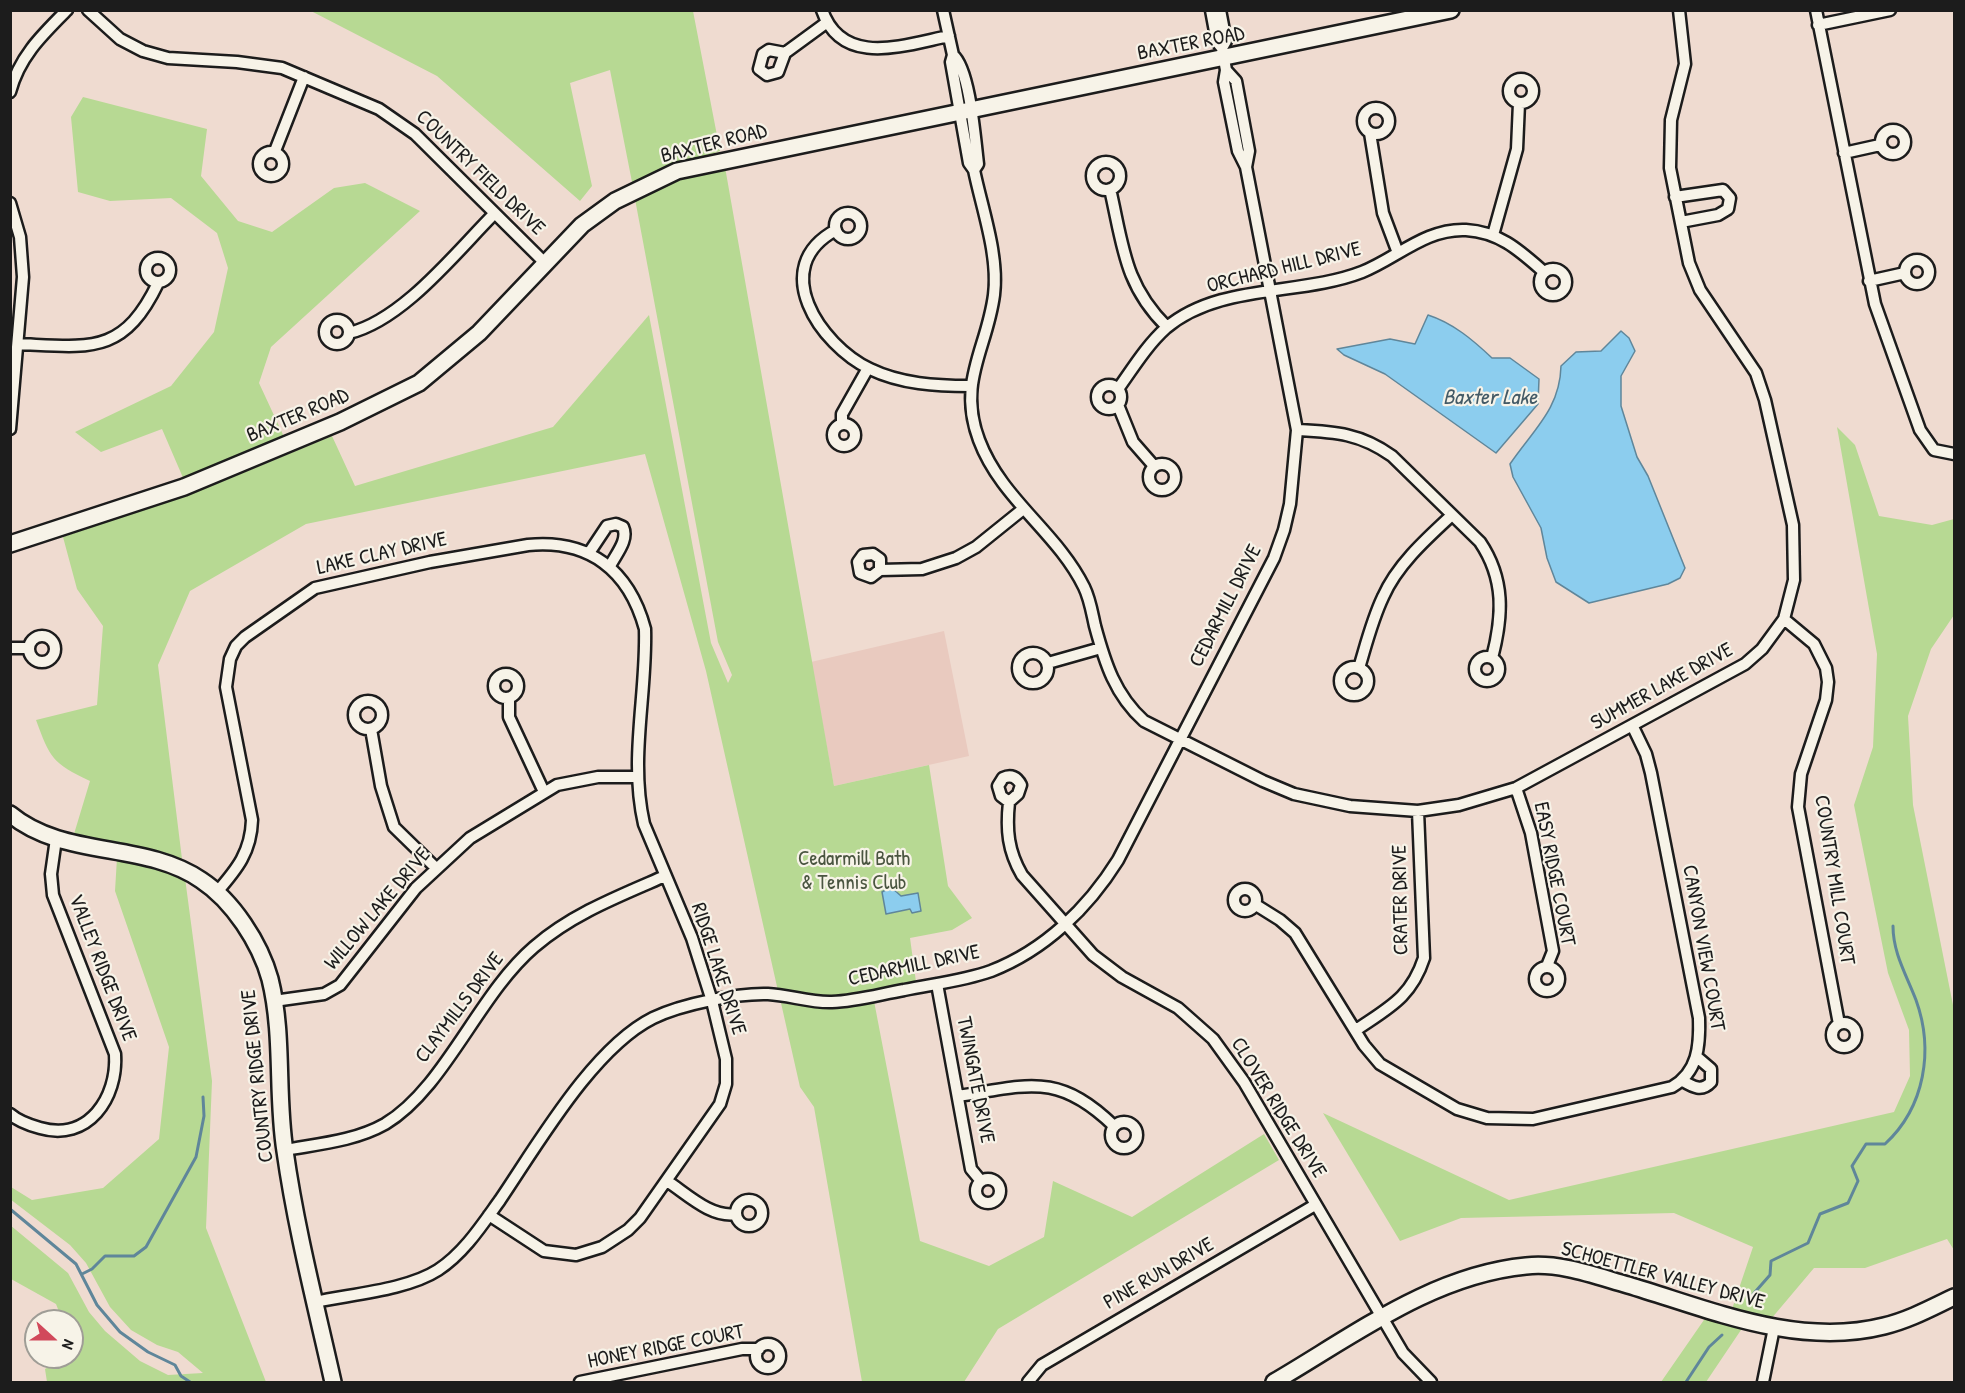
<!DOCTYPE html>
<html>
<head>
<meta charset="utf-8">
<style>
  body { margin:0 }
  #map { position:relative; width:1965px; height:1393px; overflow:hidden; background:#efdbd0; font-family:"Patrick Hand",sans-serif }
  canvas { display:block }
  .frame { position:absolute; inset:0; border:12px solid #1c1c1c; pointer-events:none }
  .north { position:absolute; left:24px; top:1309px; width:60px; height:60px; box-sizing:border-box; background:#f7f3e8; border:2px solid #9f9d96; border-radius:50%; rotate:111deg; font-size:16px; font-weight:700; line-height:24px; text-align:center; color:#1c1c1c }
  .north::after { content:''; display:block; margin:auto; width:21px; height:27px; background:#d1495b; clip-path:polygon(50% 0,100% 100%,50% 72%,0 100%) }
</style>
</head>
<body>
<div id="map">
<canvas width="1965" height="1393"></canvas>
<div class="frame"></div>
<div class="north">N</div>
</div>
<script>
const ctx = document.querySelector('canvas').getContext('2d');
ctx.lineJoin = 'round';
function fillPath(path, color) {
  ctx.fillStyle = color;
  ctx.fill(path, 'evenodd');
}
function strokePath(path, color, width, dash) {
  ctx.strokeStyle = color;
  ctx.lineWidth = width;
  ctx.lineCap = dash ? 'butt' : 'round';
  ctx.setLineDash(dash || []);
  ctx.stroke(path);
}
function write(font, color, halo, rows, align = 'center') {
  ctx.font = font + ' "Patrick Hand",sans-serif';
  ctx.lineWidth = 4.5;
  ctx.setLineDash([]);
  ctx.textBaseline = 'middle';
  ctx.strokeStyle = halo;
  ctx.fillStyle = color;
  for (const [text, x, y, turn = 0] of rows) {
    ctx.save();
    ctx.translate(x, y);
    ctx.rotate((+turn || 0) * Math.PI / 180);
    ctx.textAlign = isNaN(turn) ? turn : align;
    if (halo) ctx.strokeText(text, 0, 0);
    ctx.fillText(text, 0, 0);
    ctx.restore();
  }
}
fillPath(new Path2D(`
  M944 631 969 756 834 786 811 662Z`), '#e9cabf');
fillPath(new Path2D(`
  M311 11H693L720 151 632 182 610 70 570 83 592 186 580 201 437 76Z
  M83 97 207 129 201 176 238 221 272 232 334 188 365 183 420 211 271 347 259 383 285 439 184 480 162 429 101 452 75 432 171 386 214 332 228 268 217 233 171 198 110 201 78 192 71 117Z
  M725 167 834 786 929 765 948 886 972 918 952 930 910 938 916 982 836 997 778 991 706 671 645 454 306 524 190 591 158 665 182 859 156 851 74 834 90 781C52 763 50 758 36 720L97 705 103 626 77 589 63 537 221 482 332 436 355 486 553 427 649 315 711 643 728 683 732 675 718 642 635 199 687 175Z
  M1837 427 1855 445 1879 516 1932 525 1954 519V615L1931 649 1908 716 1913 805 1954 1010V1250L1947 1239 1865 1268H1814L1771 1319 1732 1309 1753 1247 1674 1213 1461 1218 1400 1241 1323 1113 1509 1200 1894 1112 1910 1076 1909 1030 1888 973 1854 805 1873 747 1877 654Z
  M117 858 161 869 185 878 212 1081 206 1228 266 1382H47L45 1369 65 1357H72V1321H52L61 1317 56 1304 11 1279 10 1225 68 1273 89 1312 105 1331 140 1361 168 1375 203 1373 178 1352 157 1345 131 1330 110 1307 86 1263 70 1245 10 1199 11 1187 32 1200 103 1188 159 1139 169 1047 115 891Z
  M874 1001 920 1241 989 1266 1044 1237 1053 1181 1132 1217 1264 1134 1279 1160 998 1329 964 1382H862L814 1107 800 1087 781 1003 825 1009Z
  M1706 1317 1743 1327 1706 1382H1661Z`), '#b7d993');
const water = new Path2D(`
  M1428 315C1453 323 1473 340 1492 358H1510L1539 379 1538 404 1496 453 1385 374 1344 355 1337 349 1390 339 1415 344Z
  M1621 331 1629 338 1635 351 1621 376V406L1637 457 1648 476 1685 568 1680 578 1668 584 1589 603 1556 582 1547 558 1541 528 1513 477 1510 464C1533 430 1560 409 1561 366L1576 352 1601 351Z
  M891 887 901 896 918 893 921 911 912 913 910 909 886 914 882 892Z`);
fillPath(water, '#8ccdee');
strokePath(water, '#5f869a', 1.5);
strokePath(new Path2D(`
  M10 1209 76 1264 97 1305 120 1332 148 1352 175 1365 181 1376 190 1382
  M82 1274 92 1269 105 1256H134L146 1247 196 1157 204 1116 203 1097
  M1748 1300 1770 1275 1771 1261 1808 1243 1820 1214 1848 1203 1858 1181 1852 1166 1866 1144H1885C1925 1107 1934 1050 1916 1000 1906 974 1893 953 1893 926
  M1686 1382 1709 1347 1722 1335`), '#5f869a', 3);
const street = new Path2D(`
  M88 10 120 39 143 51 168 58 237 62 282 68 379 109 415 134 544 262
  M822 10C842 68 904 45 949 36
  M943 10 953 55 951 62 969 163 974 170C982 209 999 255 994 295 987 349 957 382 979 440 1001 499 1057 532 1084 587 1090 599 1092 613 1095 626 1105 663 1115 695 1144 721L1263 781 1294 794 1350 806 1418 811 1459 805 1516 788 1745 664 1762 649 1784 619 1794 580 1793 525 1765 400 1756 373 1700 290 1689 263 1670 168 1671 120 1685 64 1679 10
  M1220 10 1226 41 1222 48
  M1816 10 1875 304 1920 430 1934 450 1954 454
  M1818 25 1890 10
  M785 53 778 72 767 75 759 69 763 54 769 50 785 53 826 23
  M953 55C970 69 975 140 978 164L974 170
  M1226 70 1236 81 1249 151 1246 167
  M1509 91a12 12 0 1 1 24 0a12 12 0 1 1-24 0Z
  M10 92C19 57 42 35 67 10
  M1363 121a13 13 0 1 1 26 0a13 13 0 1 1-26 0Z
  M1881 142a12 12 0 1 1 24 0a12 12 0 1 1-24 0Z
  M1370 133 1383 213 1398 253
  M275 151 304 77
  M259 164a12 12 0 1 1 24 0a12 12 0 1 1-24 0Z
  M1844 153 1880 145
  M1092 176a14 14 0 1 1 28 0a14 14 0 1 1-28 0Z
  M1110 189C1123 245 1124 285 1167 327
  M1675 197 1723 190 1730 198 1728 209 1718 215 1681 222
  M10 203 20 237 23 277 10 429
  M835 226a13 13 0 1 1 26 0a13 13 0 1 1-26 0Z
  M836 230C767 267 820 345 870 369 901 384 936 386 970 386
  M1493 235 1517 149 1519 103
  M146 270a12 12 0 1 1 24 0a12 12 0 1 1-24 0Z
  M1905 272a12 12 0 1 1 24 0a12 12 0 1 1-24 0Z
  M1540 282a13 13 0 1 1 26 0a13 13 0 1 1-26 0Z
  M1869 281 1905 273
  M325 332a12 12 0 1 1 24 0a12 12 0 1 1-24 0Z
  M349 333C403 320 456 252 494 214
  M18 344C89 347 123 356 158 283
  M1097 397a12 12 0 1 1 24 0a12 12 0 1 1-24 0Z
  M1118 389C1133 368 1147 345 1166 328 1219 283 1300 296 1362 272 1397 258 1426 228 1466 230 1500 232 1520 251 1544 272
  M1118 405 1133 442 1154 466
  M833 435a11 11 0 1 1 22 0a11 11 0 1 1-22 0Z
  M842 424V414L868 368
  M1297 430C1335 432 1360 433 1392 456L1480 542C1505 579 1503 616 1492 658
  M1149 477a13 13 0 1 1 26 0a13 13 0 1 1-26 0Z
  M589 553 607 526 616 524 623 527C629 540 616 554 610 566
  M880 570V559L873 554 863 555 858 562 860 573 871 577 880 570 922 569 956 558 976 547 1022 510
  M1784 619 1814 644 1826 668 1828 682 1826 700 1801 774 1798 807 1839 1024
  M29 649a13 13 0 1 1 26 0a13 13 0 1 1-26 0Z
  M10 648H29
  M1018 668a15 15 0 1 1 30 0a15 15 0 1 1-30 0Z
  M1475 669a12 12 0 1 1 24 0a12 12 0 1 1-24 0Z
  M1048 663 1101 648
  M1340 681a14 14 0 1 1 28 0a14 14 0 1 1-28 0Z
  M1359 668C1366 645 1372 620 1383 597 1397 565 1426 539 1452 515
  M494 686a12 12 0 1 1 24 0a12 12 0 1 1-24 0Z
  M509 698V717L544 792
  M354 715a14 14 0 1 1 28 0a14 14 0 1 1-28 0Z
  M371 729 381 786 394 827 436 868
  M1516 788 1531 833 1553 951 1547 966
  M1009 802 1001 796 998 786 1003 778C1011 774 1017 777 1021 785L1018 794 1009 802C1006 830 1008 851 1022 875L1093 955 1122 977 1178 1008 1213 1039 1244 1082 1403 1353 1431 1382
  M1234 900a11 11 0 1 1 22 0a11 11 0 1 1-22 0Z
  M217 892C237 869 251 852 252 820L226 687 230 659 236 646 245 637 315 588 430 562 528 545C589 539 629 570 645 629 647 694 629 759 644 824L692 938 712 1001 726 1059V1084L720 1104 640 1218 628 1230 602 1247 576 1255 544 1251 489 1215
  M1256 905 1280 920 1295 933 1364 1045 1380 1064 1457 1109 1487 1118 1533 1119 1672 1087C1698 1072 1700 1046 1699 1018L1651 773 1646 754 1633 727
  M1535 979a12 12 0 1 1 24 0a12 12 0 1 1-24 0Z
  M937 984 971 1169 981 1181
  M274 1001 324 994 340 985 416 888 470 838 557 785 598 777H636
  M1832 1035a12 12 0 1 1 24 0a12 12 0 1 1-24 0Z
  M1356 1030C1388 1008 1411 998 1424 958L1418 811
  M1683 1081C1693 1087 1702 1092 1711 1082V1069L1697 1057
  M958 1096C1029 1085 1058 1072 1114 1126
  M10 1114C18 1121 29 1125 40 1128 88 1142 118 1098 115 1054L53 895 51 874 56 839
  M1111 1135a13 13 0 1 1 26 0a13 13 0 1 1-26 0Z
  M285 1150C318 1144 355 1141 385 1124 445 1088 478 995 534 947 572 914 619 896 665 876
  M976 1191a12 12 0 1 1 24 0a12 12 0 1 1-24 0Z
  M667 1181C687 1194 711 1218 736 1214
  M736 1213a13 13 0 1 1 26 0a13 13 0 1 1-26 0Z
  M315 1302C352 1294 407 1290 438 1270 464 1253 482 1225 500 1200 538 1144 593 1048 653 1018 682 1004 737 993 768 994 789 995 811 1003 832 1002 856 1001 881 994 904 990 933 984 963 981 991 971 1045 950 1088 908 1118 860L1274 558 1284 530 1290 504 1297 430 1246 167 1238 151 1224 82 1226 70 1222 48 1217 42 1211 10
  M756 1356a12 12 0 1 1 24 0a12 12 0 1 1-24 0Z
  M580 1382 742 1349H759
  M1028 1382 1042 1365 1315 1205
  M1763 1382 1774 1328`);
const secondary = new Path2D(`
  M10 544 184 487 340 422 419 383 479 333 582 225 615 201 677 171 1451 10
  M10 814C64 859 144 841 201 880 233 901 260 943 270 979 284 1035 276 1095 285 1151 296 1229 316 1306 333 1382
  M1274 1382C1353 1336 1432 1275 1526 1266 1560 1262 1596 1276 1628 1285 1709 1309 1797 1348 1884 1326 1909 1320 1931 1308 1954 1297`);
strokePath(street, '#1c1c1c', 15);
strokePath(secondary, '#1c1c1c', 20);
strokePath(street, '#f7f3e8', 10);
strokePath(secondary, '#f7f3e8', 15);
write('21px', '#1c1c1c', '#f7f3e8', [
  ["BAXTER ROAD",1191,44,-11],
  ["BAXTER ROAD",714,144,-14],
  ["COUNTRY FIELD DRIVE",480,173,44],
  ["ORCHARD HILL DRIVE",1284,268,-14],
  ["BAXTER ROAD",298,416,-23],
  ["LAKE CLAY DRIVE",382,554,-13],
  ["CEDARMILL DRIVE",1226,606,-63],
  ["SUMMER LAKE DRIVE",1662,687,-29],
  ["EASY RIDGE COURT",1554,874,79],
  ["COUNTRY MILL COURT",1834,880,81],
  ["CRATER DRIVE",1401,900,-91],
  ["WILLOW LAKE DRIVE",378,909,-50],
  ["CANYON VIEW COURT",1703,948,80],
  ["CEDARMILL DRIVE",914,966,-12],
  ["VALLEY RIDGE DRIVE",102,968,69],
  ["RIDGE LAKE DRIVE",718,969,72],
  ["CLAYMILLS DRIVE",460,1008,-53],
  ["COUNTRY RIDGE DRIVE",258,1076,-96],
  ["TWINGATE DRIVE",975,1080,79],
  ["CLOVER RIDGE DRIVE",1278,1108,58],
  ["PINE RUN DRIVE",1159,1274,-30],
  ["SCHOETTLER VALLEY DRIVE",1663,1276,15],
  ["HONEY RIDGE COURT",666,1347,-11]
]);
write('21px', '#4a5540', '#f7f3e8', [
  ["Cedarmill Bath",854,859],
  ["& Tennis Club",854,883]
]);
write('italic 22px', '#435a66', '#f7f3e8', [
  ["Baxter Lake",1490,398]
]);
</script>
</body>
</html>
